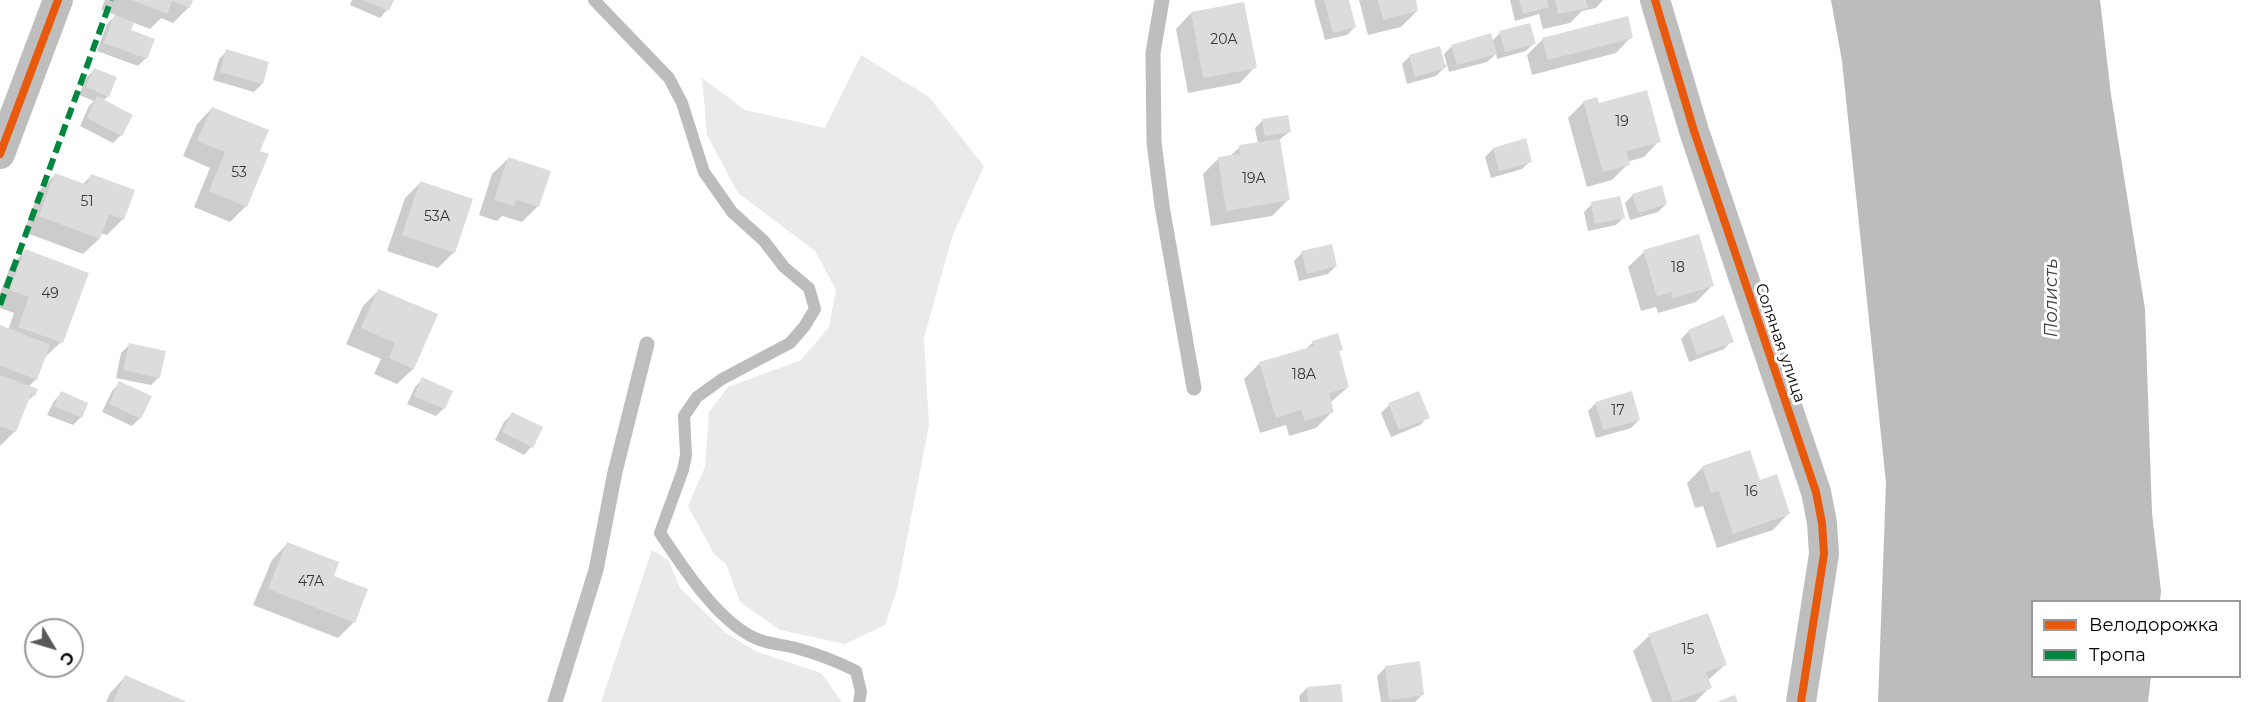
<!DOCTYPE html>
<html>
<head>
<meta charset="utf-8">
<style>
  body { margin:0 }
  #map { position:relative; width:2265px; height:702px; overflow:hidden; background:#fff; font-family:Montserrat,sans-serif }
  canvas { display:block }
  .legend { position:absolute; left:2031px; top:600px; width:210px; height:78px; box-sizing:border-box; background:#fff; border:2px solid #999; margin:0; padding:8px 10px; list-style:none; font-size:18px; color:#000 }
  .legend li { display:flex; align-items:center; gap:12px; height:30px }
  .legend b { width:30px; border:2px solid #999 }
  .north { position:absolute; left:24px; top:618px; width:60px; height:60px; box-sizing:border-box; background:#fff; border:2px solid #999; border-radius:50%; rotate:128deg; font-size:16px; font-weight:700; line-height:24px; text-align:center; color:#000 }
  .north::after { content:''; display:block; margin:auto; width:21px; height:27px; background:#595959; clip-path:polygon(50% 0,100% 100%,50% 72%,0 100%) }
</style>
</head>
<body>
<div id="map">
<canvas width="2265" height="702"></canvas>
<ul class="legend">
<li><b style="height:8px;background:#e8590c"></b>Велодорожка</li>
<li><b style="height:8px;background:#00873e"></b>Тропа</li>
</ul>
<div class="north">С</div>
</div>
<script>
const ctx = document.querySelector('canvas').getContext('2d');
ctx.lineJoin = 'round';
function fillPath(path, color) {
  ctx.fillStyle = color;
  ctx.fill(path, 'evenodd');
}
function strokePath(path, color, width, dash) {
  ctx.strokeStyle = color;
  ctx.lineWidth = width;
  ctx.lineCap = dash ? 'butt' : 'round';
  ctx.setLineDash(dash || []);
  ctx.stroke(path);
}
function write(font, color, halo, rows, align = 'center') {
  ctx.font = font + ' Montserrat,sans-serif';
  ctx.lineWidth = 6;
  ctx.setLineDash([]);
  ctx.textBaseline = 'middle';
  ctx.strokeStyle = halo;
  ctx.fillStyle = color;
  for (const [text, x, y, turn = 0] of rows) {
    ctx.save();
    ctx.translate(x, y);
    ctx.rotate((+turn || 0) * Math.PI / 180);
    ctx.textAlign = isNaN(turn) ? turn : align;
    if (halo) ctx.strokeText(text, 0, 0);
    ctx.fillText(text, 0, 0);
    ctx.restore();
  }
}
fillPath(new Path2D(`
  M861 55 929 97 984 166 952 237 924 338 929 425 897 590 885 625 845 644 780 630 740 602 726 564 714 554 688 506 705 467 709 412 728 387 801 360 829 327 836 290 815 251 738 193 707 135 702 78 745 110 825 128Z
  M652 550 668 560 680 588 726 633 757 652 821 673 842 702H601Z`), '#eaeaea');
fillPath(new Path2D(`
  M1831 0H2100L2111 95 2145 309 2152 513 2161 591 2160 601 2032 602V676L2151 677 2148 702H1878L1886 483 1842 61Z`), '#bcbcbc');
fillPath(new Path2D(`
  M105 0H192L189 7 173 23 161 18 150 29 132 22 129 30 146 58 138 66 97 51 107 24 116 15 101 10Z
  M352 0H392L387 10 380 18 350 5Z
  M1314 0H1347L1355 27 1347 35 1325 40Z
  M1359 0H1414L1417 11 1401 27 1368 35Z
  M1510 0H1603L1596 8 1582 11 1570 23 1543 29 1539 14 1515 21Z
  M1191 13 1255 67 1240 83 1188 93 1176 29Z
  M1500 33 1534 43 1526 51 1497 59 1496 54 1487 62 1449 72 1447 65 1436 76 1407 84 1402 64 1410 56 1444 65H1447L1444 54 1452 46 1492 41Z
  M1631 37 1616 53 1532 75 1527 55 1543 39Z
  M227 51 262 84 254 92 213 80 219 59Z
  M94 70 108 96 103 101 121 135 113 143 80 126 89 106 94 101 79 95 86 78Z
  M1584 102 1598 105 1659 141 1644 157 1627 162 1628 164 1612 180 1587 187 1568 118Z
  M212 108 258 152 246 206 230 222 194 207 210 168 183 156 197 124Z
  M1263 120 1289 132 1279 140 1288 200 1272 216 1211 226 1203 174 1219 158 1229 157 1240 147 1258 144 1255 128Z
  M1493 149 1530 161 1522 169 1491 178 1485 157Z
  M508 159 538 206 522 222 502 216 497 221 479 215 492 174Z
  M55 175 82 185 91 176 123 219 107 235 101 233 99 239 83 254 24 232 39 191Z
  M421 182 454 252 438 268 387 251 405 198Z
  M1633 195 1666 204 1658 212 1630 220 1625 203Z
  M1592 204 1624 217 1616 225 1588 231 1584 212Z
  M25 251 61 342 44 358 36 379 28 387 34 395 26 403 15 431 0 446V328L8 330 14 313 0 308V293L10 267Z
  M1644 252 1712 286 1696 302 1658 313 1656 307 1641 311 1628 267Z
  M1302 253 1336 266 1328 274 1299 281 1294 261Z
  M379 290 436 315 413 369 397 384 374 374 381 359 346 344 363 306Z
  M1689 331 1732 341 1724 349 1689 362 1681 339Z
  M1313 342 1341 350 1338 352 1348 387 1330 403 1332 412 1316 428 1289 436 1286 425 1260 433 1244 379 1260 363 1304 351Z
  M129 345 159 377 151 385 116 378 121 353Z
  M423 379 444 408 436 416 407 404 415 387Z
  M120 383 140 418 132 426 102 412 112 391Z
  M62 393 81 417 73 425 47 415 54 401Z
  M1596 403 1639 420 1631 428 1596 438 1588 411Z
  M1389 405 1428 417 1420 425 1391 437 1381 413Z
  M512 414 531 447 524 455 495 440 504 422Z
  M1703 467 1759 482 1788 514 1773 530 1717 548 1703 506 1695 508 1687 483Z
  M287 544 332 577 354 622 338 638 253 605 272 560Z
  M1649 636 1726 664 1707 681 1710 687 1695 702H1652L1633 651Z
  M1385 668 1423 694 1415 702H1381L1377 676Z
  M125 677 183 702H106L110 693Z
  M1307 688 1342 702H1300L1299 696Z`), '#0003');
strokePath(new Path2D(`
  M594 0 669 78 682 103 704 172 732 212 764 241 784 267 809 288 815 309 804 327 790 343 722 379 697 397 684 416 686 455 683 470 660 533C682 566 721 627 760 640 771 644 784 645 796 648 817 654 837 661 856 671L861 692 859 702`), '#bcbcbc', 12);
fillPath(new Path2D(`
  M132 0H193L190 8 172 1 167 14Z
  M363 0H394L389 11Z
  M1324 0H1349L1356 27 1333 33Z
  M1378 0H1416L1418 11 1383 20Z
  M1519 0H1547L1549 7 1523 14Z
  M1555 0H1586L1588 8 1558 14Z
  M1244 2 1257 68 1203 78 1191 12Z
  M114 15 134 22 131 30 155 39 147 59 104 43Z
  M1628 16 1633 38 1548 60 1542 38Z
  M1530 23 1536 44 1505 52 1499 31Z
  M1491 33 1497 54 1457 65 1451 45Z
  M1440 46 1446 68 1415 77 1409 55Z
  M226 49 269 62 263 84 220 72Z
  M94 68 117 77 109 97 86 87Z
  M1647 90 1661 142 1626 151 1630 165 1603 172 1583 101 1597 97 1599 103Z
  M97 96 133 115 122 136 87 118Z
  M212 107 269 130 260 151 269 154 247 207 209 191 225 152 197 141Z
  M1288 115 1291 132 1265 136 1262 119Z
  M1526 138 1532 162 1499 171 1493 148Z
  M1280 139 1290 200 1226 211 1218 157 1240 154 1239 145Z
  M508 157 551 171 539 207 516 200 514 206 494 200Z
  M55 173 87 185 91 174 135 190 124 220 109 214 100 239 39 216Z
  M420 181 473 199 455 253 402 235Z
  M1662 185 1667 204 1638 213 1632 194Z
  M1620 196 1625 218 1595 224 1591 202Z
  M1699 234 1714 286 1673 298 1671 292 1657 297 1643 250Z
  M1332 244 1337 266 1307 274 1301 251Z
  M25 249 89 273 63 343 18 327 29 297 10 290Z
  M378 289 438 314 414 369 389 358 395 343 361 328Z
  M1724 315 1734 342 1697 355 1688 330Z
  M0 325 50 345 37 380 0 365Z
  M1338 333 1343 350 1339 351 1349 387 1329 393 1334 412 1305 421 1301 410 1276 418 1259 362 1314 346 1312 341Z
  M129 343 166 351 160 378 123 370Z
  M0 375 38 389 35 396 31 394 16 432 0 426Z
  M422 377 453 391 445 409 414 396Z
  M119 381 152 396 141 419 109 404Z
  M61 391 88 403 82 418 54 406Z
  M1419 391 1430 418 1399 430 1388 403Z
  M1632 391 1640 420 1603 430 1595 402Z
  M512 412 543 427 533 448 502 432Z
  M1750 450 1760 480 1777 474 1790 514 1733 534 1719 491 1711 493 1702 466Z
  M287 542 339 562 334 576 368 589 355 623 268 589Z
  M1708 613 1727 665 1706 672 1712 688 1673 702 1648 634Z
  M1420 661 1424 695 1389 700 1385 666Z
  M125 675 187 702H113Z
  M1341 684 1343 702H1308L1307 687Z
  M1735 695 1738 702H1717Z`), '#dcdcdc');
strokePath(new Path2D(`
  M1162 0 1153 53 1154 142 1162 206 1194 388
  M555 702 596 570 615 472 647 344`), '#bebebe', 15);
strokePath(new Path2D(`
  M1655 0 1694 131 1816 492 1822 523 1824 554 1801 702
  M0 154 58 0`), '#bebebe', 30);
strokePath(new Path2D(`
  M0 305 111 0`), '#00873e', 6, [12, 6]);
strokePath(new Path2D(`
  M1655 0 1694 131 1816 492 1822 523 1824 554 1801 702
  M0 154 58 0`), '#e8590c', 8);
write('14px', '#373737', null, [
  ["20А",1224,40],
  ["19",1622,122],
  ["53",239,173],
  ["19А",1254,179],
  ["51",87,202],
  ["53А",437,217],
  ["18",1678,268],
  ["49",50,294],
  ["18А",1304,375],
  ["17",1618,411],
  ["16",1751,492],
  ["47А",311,582],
  ["15",1688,650]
]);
write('16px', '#000', '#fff', [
  ["Соляная улица",1780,343,71]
]);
write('italic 18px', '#404040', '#fff', [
  ["Полисть",2052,298,-90]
]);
</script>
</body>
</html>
